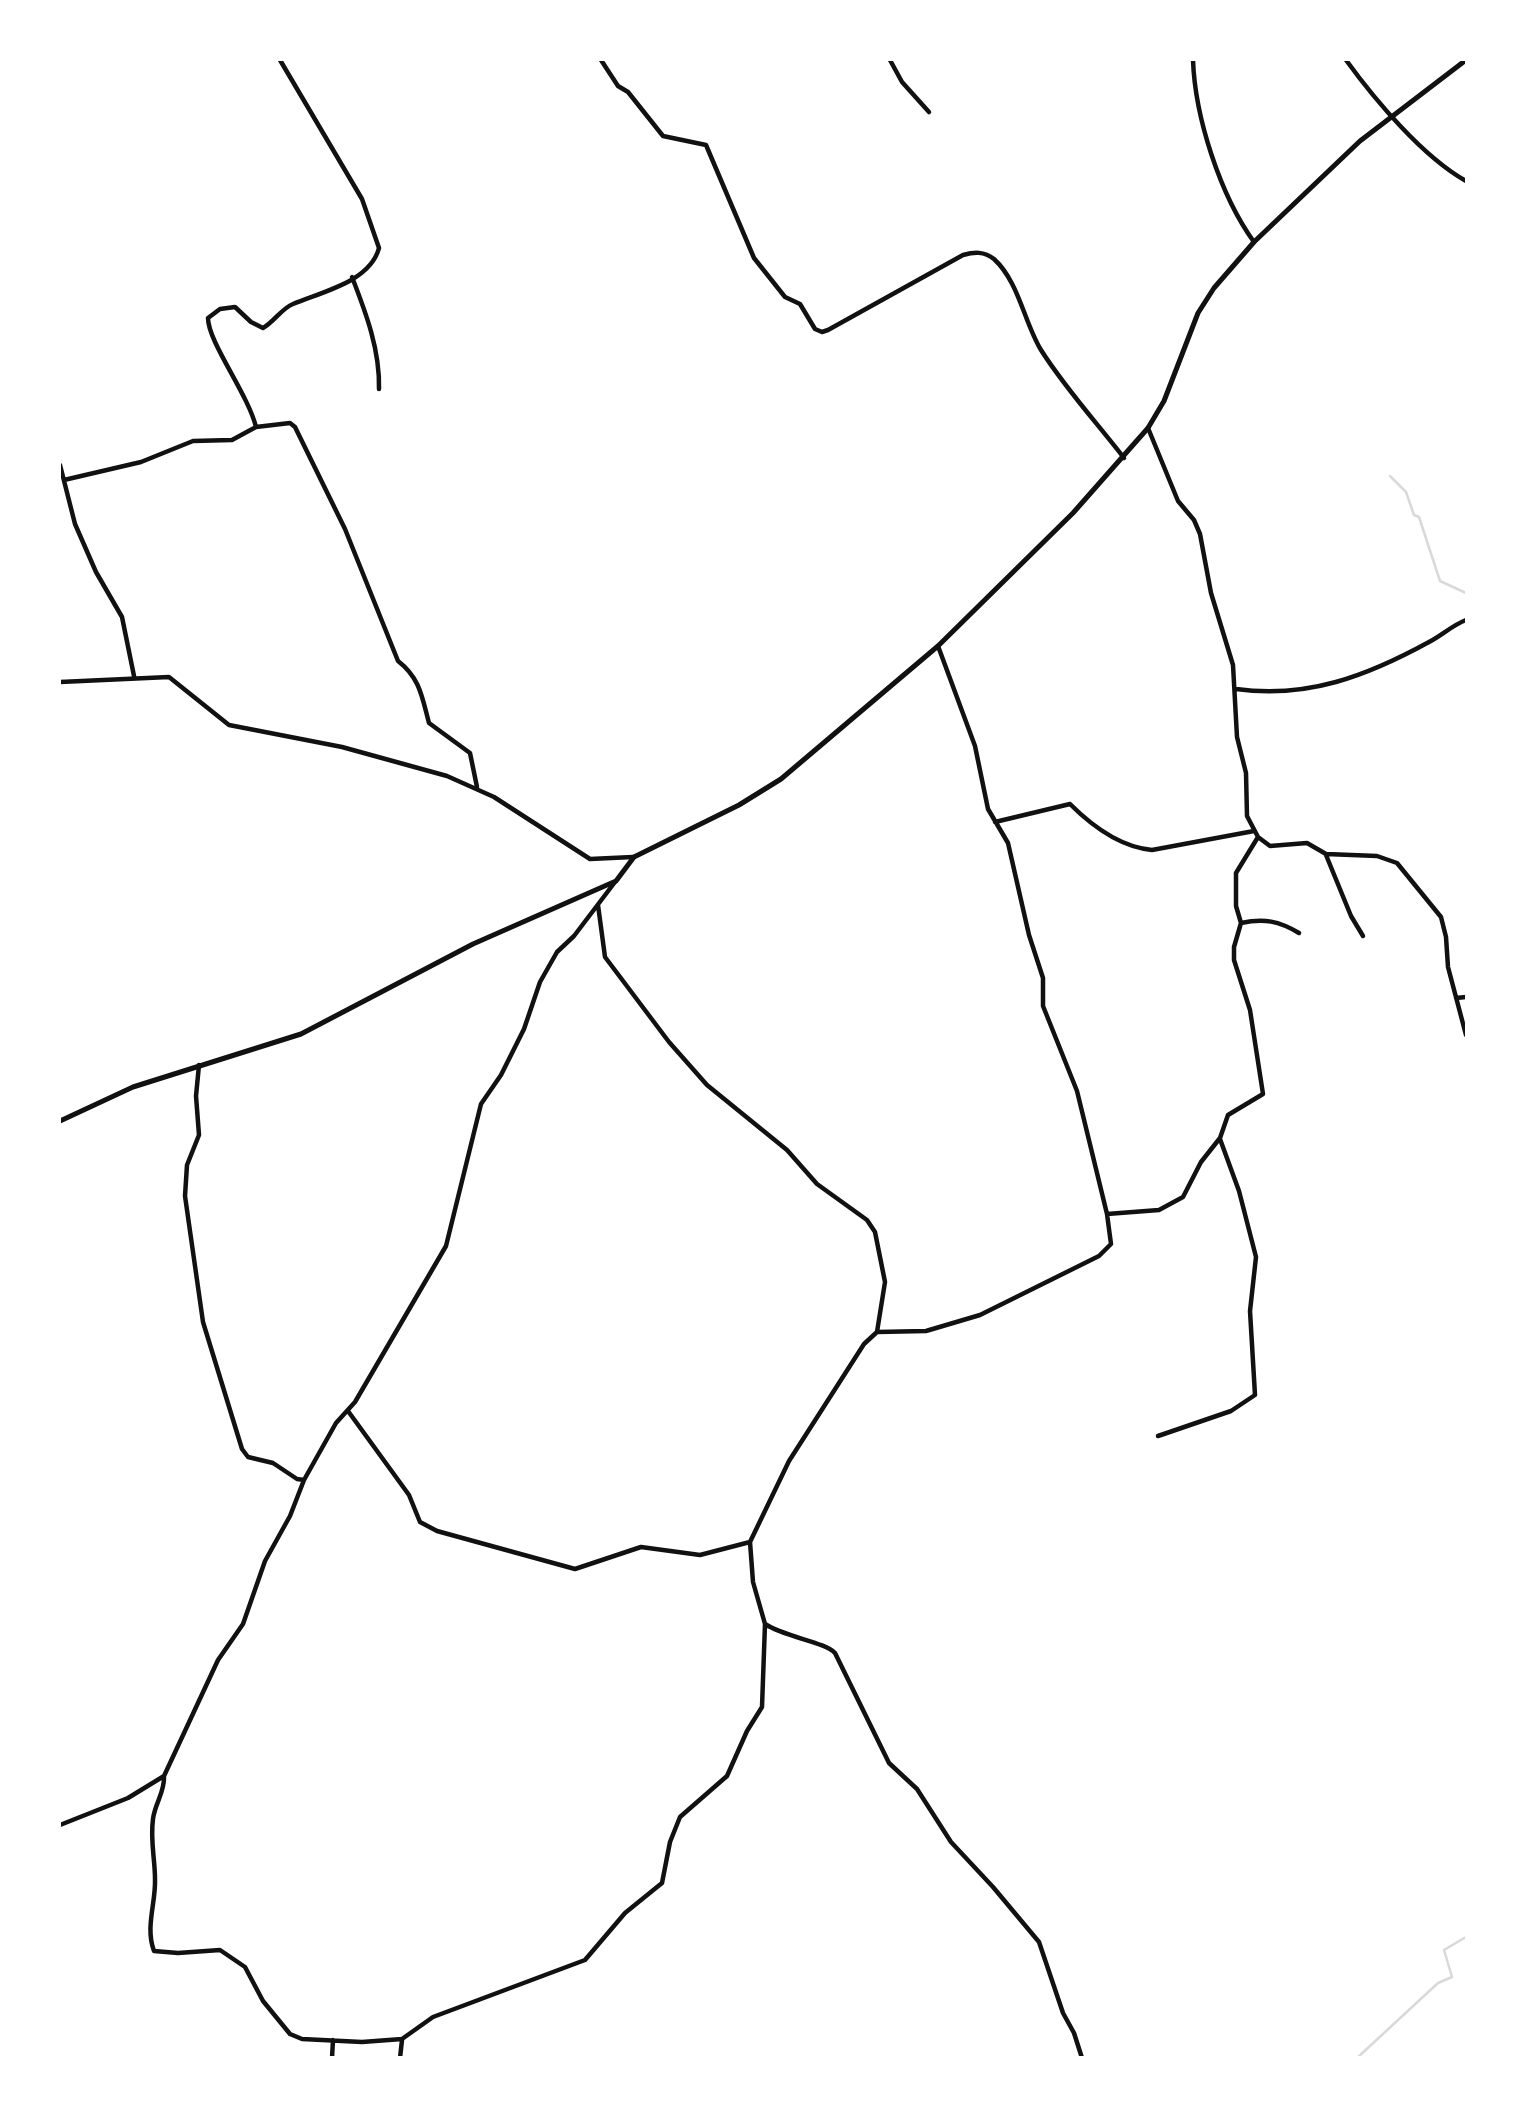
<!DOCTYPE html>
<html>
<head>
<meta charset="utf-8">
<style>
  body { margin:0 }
  #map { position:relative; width:1526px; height:2117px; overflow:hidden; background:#fff; font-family:"Archivo Narrow",sans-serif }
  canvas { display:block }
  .frame { position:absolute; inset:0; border:61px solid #fff; pointer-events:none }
</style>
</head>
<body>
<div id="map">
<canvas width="1526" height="2117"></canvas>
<div class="frame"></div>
</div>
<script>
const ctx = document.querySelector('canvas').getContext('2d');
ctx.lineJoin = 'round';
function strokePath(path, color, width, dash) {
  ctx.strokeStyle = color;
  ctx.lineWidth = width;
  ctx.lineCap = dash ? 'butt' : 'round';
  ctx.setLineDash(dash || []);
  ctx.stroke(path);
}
strokePath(new Path2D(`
  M1390 476 1406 492 1414 515 1419 517 1440 581 1466 593
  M1357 2058 1438 1983 1452 1977 1444 1950 1466 1937`), '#d9d9d9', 2.5);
strokePath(new Path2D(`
  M601 60 618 86 628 92 663 136 706 145 754 258 785 297 800 304 815 329 822 332 828 330 963 255C974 252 984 251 994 259 1019 282 1024 322 1041 350 1065 388 1097 423 1124 458
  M890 60 902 82 929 112
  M1193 60C1195 117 1220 195 1254 242
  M1346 60C1375 100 1423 157 1466 181
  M352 277C366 313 380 350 379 389
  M256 427C248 394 208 342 208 318L220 309 235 307 251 322 263 328C274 322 282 308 293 304 321 292 370 282 379 248L362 199 280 60
  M1148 428 1178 501 1194 520 1200 534 1211 593 1233 665 1237 737 1246 773 1247 816 1258 837 1270 846 1307 843 1326 854 1377 856 1397 863 1441 917 1446 937 1448 967 1466 1035
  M60 465 75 524 96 572 122 617 134 676
  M64 480 141 462 193 441 232 440 256 427 290 423 295 427 345 529 398 661C420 678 422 697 429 723L470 753 477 787
  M60 682 169 677 229 725 342 747 447 776 494 797 590 859 633 857
  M1236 689C1307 699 1367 676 1429 642 1442 635 1453 625 1466 620
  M995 822 1070 804C1092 826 1121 847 1152 850L1254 831
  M1326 855 1351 916 1363 936
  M615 882 574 936 557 952 540 982 524 1029 501 1075 481 1104 446 1246 355 1402 336 1423 304 1480 290 1516 265 1561 243 1624 218 1660 164 1776C165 1792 155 1803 153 1819 150 1840 155 1859 155 1879 156 1903 145 1927 154 1951L178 1953 220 1950 245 1967 263 2001 290 2034 302 2039 362 2042 402 2039 433 2017 585 1960 625 1913 662 1883 670 1842 680 1817 727 1776 747 1731 762 1707 765 1624 753 1582 750 1542 789 1461 864 1344 877 1332 926 1331 980 1315 1099 1256 1111 1244 1107 1214 1077 1091 1043 1006V978L1029 935 1008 843 988 809 975 746 938 646
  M598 905 605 957 669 1042 707 1085 787 1150 817 1184 867 1220 875 1232 885 1282 877 1332
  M1241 923C1264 918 1279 921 1299 933
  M1456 998 1466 997
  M199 1065 196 1096 199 1135 187 1165 185 1196 203 1322 242 1449 248 1457 273 1463 297 1479 304 1480
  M1107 1214 1159 1210 1183 1197 1201 1162 1220 1138 1228 1115 1263 1094 1250 1010 1234 960V947L1241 923 1236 906V873L1258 837
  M348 1411 409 1495 420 1522 437 1531 575 1569 641 1547 700 1555 750 1542
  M1158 1436 1231 1411 1255 1395 1250 1311 1256 1257 1239 1191 1220 1139
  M765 1624C785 1637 825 1642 835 1653L889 1763 917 1789 951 1842 993 1887 1039 1942 1063 2013 1074 2033 1082 2058
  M60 1825 128 1798 164 1776
  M332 2058 333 2040
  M400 2058 402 2040`), '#111', 4.5);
strokePath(new Path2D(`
  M60 1121 133 1087 301 1034 473 944 616 881 634 857 739 805 781 779 938 646 1073 513 1148 428 1164 401 1198 313 1214 288 1254 242 1360 141 1466 60`), '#111', 5);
</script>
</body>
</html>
